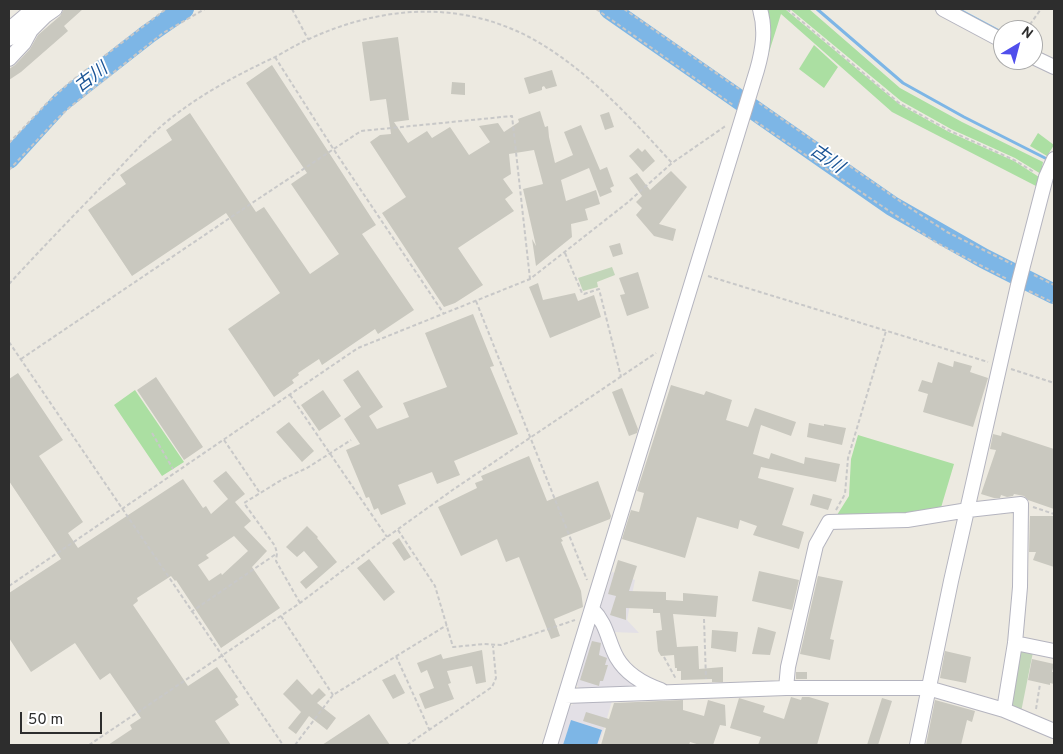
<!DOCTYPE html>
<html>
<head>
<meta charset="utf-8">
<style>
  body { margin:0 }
  #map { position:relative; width:1063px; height:754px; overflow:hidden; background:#edeae1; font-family:Overpass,sans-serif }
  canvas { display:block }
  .frame { position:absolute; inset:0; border:10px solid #2d2d2d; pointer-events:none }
  .north { position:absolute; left:993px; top:20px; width:50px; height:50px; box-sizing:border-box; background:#fff; border:1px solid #ababab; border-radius:50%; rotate:37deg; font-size:14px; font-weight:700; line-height:20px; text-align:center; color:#2d2d2d }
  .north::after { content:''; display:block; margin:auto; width:18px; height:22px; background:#504fec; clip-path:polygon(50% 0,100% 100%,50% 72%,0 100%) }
  .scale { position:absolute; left:20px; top:712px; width:82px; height:22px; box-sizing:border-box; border:2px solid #2d2d2d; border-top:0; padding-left:6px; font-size:15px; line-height:18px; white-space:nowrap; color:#2d2d2d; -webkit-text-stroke:4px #fff; paint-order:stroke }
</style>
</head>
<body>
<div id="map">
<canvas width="1063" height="754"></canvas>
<div class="frame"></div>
<div class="north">N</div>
<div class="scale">50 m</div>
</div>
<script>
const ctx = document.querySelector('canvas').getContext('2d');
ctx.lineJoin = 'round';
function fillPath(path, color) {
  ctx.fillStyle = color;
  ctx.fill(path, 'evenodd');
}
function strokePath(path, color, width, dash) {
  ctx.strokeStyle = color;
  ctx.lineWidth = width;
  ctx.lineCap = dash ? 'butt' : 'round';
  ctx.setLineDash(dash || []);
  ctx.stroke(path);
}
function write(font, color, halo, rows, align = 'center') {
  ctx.font = font + ' Overpass,"Noto Sans JP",sans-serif';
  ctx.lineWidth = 4;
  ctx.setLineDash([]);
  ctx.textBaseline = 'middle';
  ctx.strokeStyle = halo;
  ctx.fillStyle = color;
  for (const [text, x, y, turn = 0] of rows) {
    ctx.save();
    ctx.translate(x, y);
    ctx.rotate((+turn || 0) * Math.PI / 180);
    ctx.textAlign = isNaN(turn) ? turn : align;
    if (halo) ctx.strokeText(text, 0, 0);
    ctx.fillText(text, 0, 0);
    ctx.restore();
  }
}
fillPath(new Path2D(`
  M612 572 635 580 627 620 639 633 611 632 599 611Z
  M595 620 643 688 580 690 577 685Z
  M612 701 599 745H557L569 707 576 702Z`), '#e3e0e6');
fillPath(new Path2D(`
  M767 9H785L899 104 949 132 1014 161 1039 177 1036 186 892 112 781 14 765 65 771 28Z
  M790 9H809L900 88 962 122 1043 162 1041 174 1015 158 951 129 901 101Z
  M814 45 838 67 824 88 799 69Z
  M1038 133 1054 145 1047 156 1030 146Z
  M135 390 184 462 162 476 114 405Z
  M858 435 954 464 940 511 902 517 837 515 849 496 851 459Z`), '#abdfa2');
fillPath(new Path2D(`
  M612 267 615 275 597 282 598 287 583 291 578 278Z
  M1018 649 1033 652 1021 712 1012 708 1010 704Z`), '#c2d6b9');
fillPath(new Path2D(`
  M571 720 602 730 597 745H563Z`), '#7db6e6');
strokePath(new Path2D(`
  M817 9 903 83 964 117 1045 158
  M958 9 1003 33
  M1033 49 1041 54`), '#7db6e6', 3);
strokePath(new Path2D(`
  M609 9 892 206 983 258 1054 294
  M9 159 61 102 148 34 184 9`), '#7db6e6', 20);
fillPath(new Path2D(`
  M64 9H83L64 26 68 31 21 72 9 80V69L15 65 30 49 38 35 60 16Z
  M398 37 409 120 394 122 408 143 427 131 432 138 450 127 469 155 490 142 479 126 498 123 504 132 519 122 518 119 540 111 545 127 548 126 549 137 555 163 573 155 564 132 581 125 600 170 607 167 614 186 610 188 612 192 600 197 589 168 561 180 566 201 596 190 600 204 585 209 588 220 571 224 572 237 536 266 532 239 536 246 523 189 543 184 534 150 509 154 511 174 503 179 513 193 505 199 514 211 458 248 483 285 455 303 444 307 382 213 406 197 370 142 380 135 391 134 386 99 370 101 362 42Z
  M272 65 376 225 362 234 414 310 378 334 375 329 322 365 319 359 298 373 299 375 292 380 294 383 274 397 228 329 280 293 226 213 132 276 88 210 126 184 120 175 172 140 166 130 190 113 256 212 264 207 310 274 339 254 291 184 307 173 246 83Z
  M552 70 557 86 546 89 544 86 542 87V90L529 94 524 78Z
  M452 82 465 83V95L451 94Z
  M609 112 614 127 605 130 600 115Z
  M638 148 642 152 645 149 655 161 643 172 629 156Z
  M671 171 687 187 659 224 676 229 673 241 654 236 636 215 642 208 636 202 642 196 629 178 637 173 650 190Z
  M620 243 623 254 613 257 609 246Z
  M638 272 649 308 627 316 620 295 625 294 619 278Z
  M538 283 543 300 575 293 578 301 594 295 601 317 550 338 529 287Z
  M473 314 494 366 490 367 518 434 454 461 460 475 437 484 432 472 398 485 406 504 381 515 378 508 374 510 369 497 366 498 346 450 360 444 344 419 361 407 343 380 358 370 383 407 369 416 377 429 409 417 403 403 447 387 425 333Z
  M954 361 972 366 970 372 988 378 973 427 923 412 928 394 918 391 922 380 932 383 938 362 953 367Z
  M18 373 63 440 39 456 83 522 68 533 78 548 183 479 203 508 206 506 211 514 228 499 213 481 226 471 245 494 235 502 251 521 244 527 267 551 252 567 280 608 221 648 176 580 175 581 171 576 137 598 138 601 133 605 188 686 217 667 238 697 235 699 239 705 215 721 231 745H108L132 729 130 725 141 718 110 673 100 680 75 643 31 672 9 638V593L61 559 9 481V379ZM234 536 248 551 222 575 221 573 209 581 198 565 209 558 206 555Z
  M156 377 203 447 184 460 137 390Z
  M671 385 704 395 706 391 732 400 726 420 748 427 755 408 796 422 791 436 761 425 753 454 769 459 771 453 804 464 805 457 840 464 836 482 761 467 758 478 794 488 782 525 804 532 799 549 753 535 757 526 740 520 738 529 697 517 685 558 622 539 631 510 639 512 644 493 637 491Z
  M622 388 638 429 637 433 629 436 612 392Z
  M323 390 341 416 319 431 301 405Z
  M289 422 314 451 302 462 276 432Z
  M809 423 824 426V424L846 428 842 445 807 437Z
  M1002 432 1054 449V509L1028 500 1024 496 1014 494 1013 496 1007 497 1001 495 1000 498H994L981 494 996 450 990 449 993 434 1001 436Z
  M529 456 547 501 598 481 611 516 610 519 561 538 563 541 561 542 581 591 583 607 554 619 560 636 551 639 519 557 506 562 497 539 461 556 438 507 477 488 475 483 483 480 481 476Z
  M813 494 832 499 828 510 810 505Z
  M1030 516H1054V567L1033 560 1036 552H1029Z
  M307 526 318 537 317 538 337 562 306 589 300 582 318 567 304 551 297 557 286 547Z
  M399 538 411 557 404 561 392 543Z
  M369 559 395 592 384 601 357 568Z
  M618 560 637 566 629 591 666 592V600L683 601V593L718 596 716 617 673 614 677 647 698 646 699 669 723 667V682H712V679L681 680V671H677V668H675L674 655 661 656 658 651 656 631 662 630 660 613H653V609L626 608V620L610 615 616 596 608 594Z
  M759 571 799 580 792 610 752 601Z
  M818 576 843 581 830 639 834 640 830 660 800 654Z
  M758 627 776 632 770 655 752 654Z
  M712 630 738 632 736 652 711 648Z
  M592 641 601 643 599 655 607 658 605 665H608L603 681H600L599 686 580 680Z
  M482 650 486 682 476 684 472 666 447 671 451 683 448 684 454 699 425 709 419 694 434 688 427 670 421 673 417 663 441 654 443 659Z
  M945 651 971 657 966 683 940 678Z
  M1032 659 1054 664 1052 672H1054V684L1050 683V685L1028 680Z
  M796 672H807V679H796Z
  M395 674 405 693 393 699 382 680Z
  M297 679 312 695 319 688 326 695 317 703 336 718 327 730 309 716 296 734 288 728 301 712 283 694Z
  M791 697 801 700 802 697H809L829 703 817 745H758L761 737 730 728 739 698 765 706 763 712 784 719Z
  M882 698 892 701 878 745H867Z
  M683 700V710L704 716 708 700 725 705 726 726 720 725 713 745H700L690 742 689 745H601L606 728 583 721 586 712 609 719 614 703Z
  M935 700 975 711 972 722 967 720 961 745H926Z
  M369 714 390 745H322Z`), '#c9c8bf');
const minor = new Path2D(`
  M943 9 1003 41
  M1033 57 1054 67
  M9 59 24 43 31 30 45 16 55 9
  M592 609C608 625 607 640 617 658 627 675 644 684 661 690
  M1015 643 1054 651
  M786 688 788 667 816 545 829 522 907 520 968 510 1021 504 1020 587 1015 643 1004 710
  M565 696 786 688H928L1004 710 1054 731
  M550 745 757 70C763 49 766 30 760 9
  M917 745 951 581 1018 285 1046 177 1054 159`);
const secondary = new Path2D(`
  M9 36 17 26 37 9`);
strokePath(minor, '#b4b4bf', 16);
strokePath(secondary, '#b4b4bf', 21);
strokePath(new Path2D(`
  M292 9 308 39
  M596 9 733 105
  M624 9 739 89
  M787 9 899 103 950 131 1014 160 1034 172
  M1026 30 1041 9
  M275 57 334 150 444 314
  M759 103 907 206 947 232 1012 264
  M755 121 937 243 1007 279
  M9 143 46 104 69 83 166 9
  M9 170 57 119 70 107 163 33 205 9
  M565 253 582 293 584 294 599 289 621 377
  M1034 275 1054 285
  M708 276 988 362
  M9 284C42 248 76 213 110 178 131 156 151 133 175 115 205 92 239 74 273 58 285 52 297 44 309 39 381 6 458 0 529 37 585 67 629 116 672 163
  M1029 291 1054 303
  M476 301 587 580
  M9 342 283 745
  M21 359 255 201 361 131 512 116 530 279
  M1011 369 1054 383
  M290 395 387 537
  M152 433 173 469
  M224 440 260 493
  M1033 507 1054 514
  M836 510 845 494 848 458 886 331
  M398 530 435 586 453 647 484 644 501 645 575 620
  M9 586 358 348 530 279 627 203 672 163 727 125
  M300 603 276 561 277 553 275 546 244 503 283 479 307 468 351 440
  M191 612 276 554
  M281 616 333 695
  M704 619 706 679
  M396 656 429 729
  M664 657 676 679
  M1036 709 1040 684
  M89 745 300 603 387 537 454 489 656 353
  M295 745 333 695 447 625
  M407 745 492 687 496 678 493 646`), '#c8c8c8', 2, [4, 2.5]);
strokePath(minor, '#fff', 14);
strokePath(secondary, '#fff', 19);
write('italic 18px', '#195395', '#fff', [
  ["古川",92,79,-37],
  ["古川",826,160,35]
]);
</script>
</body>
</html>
